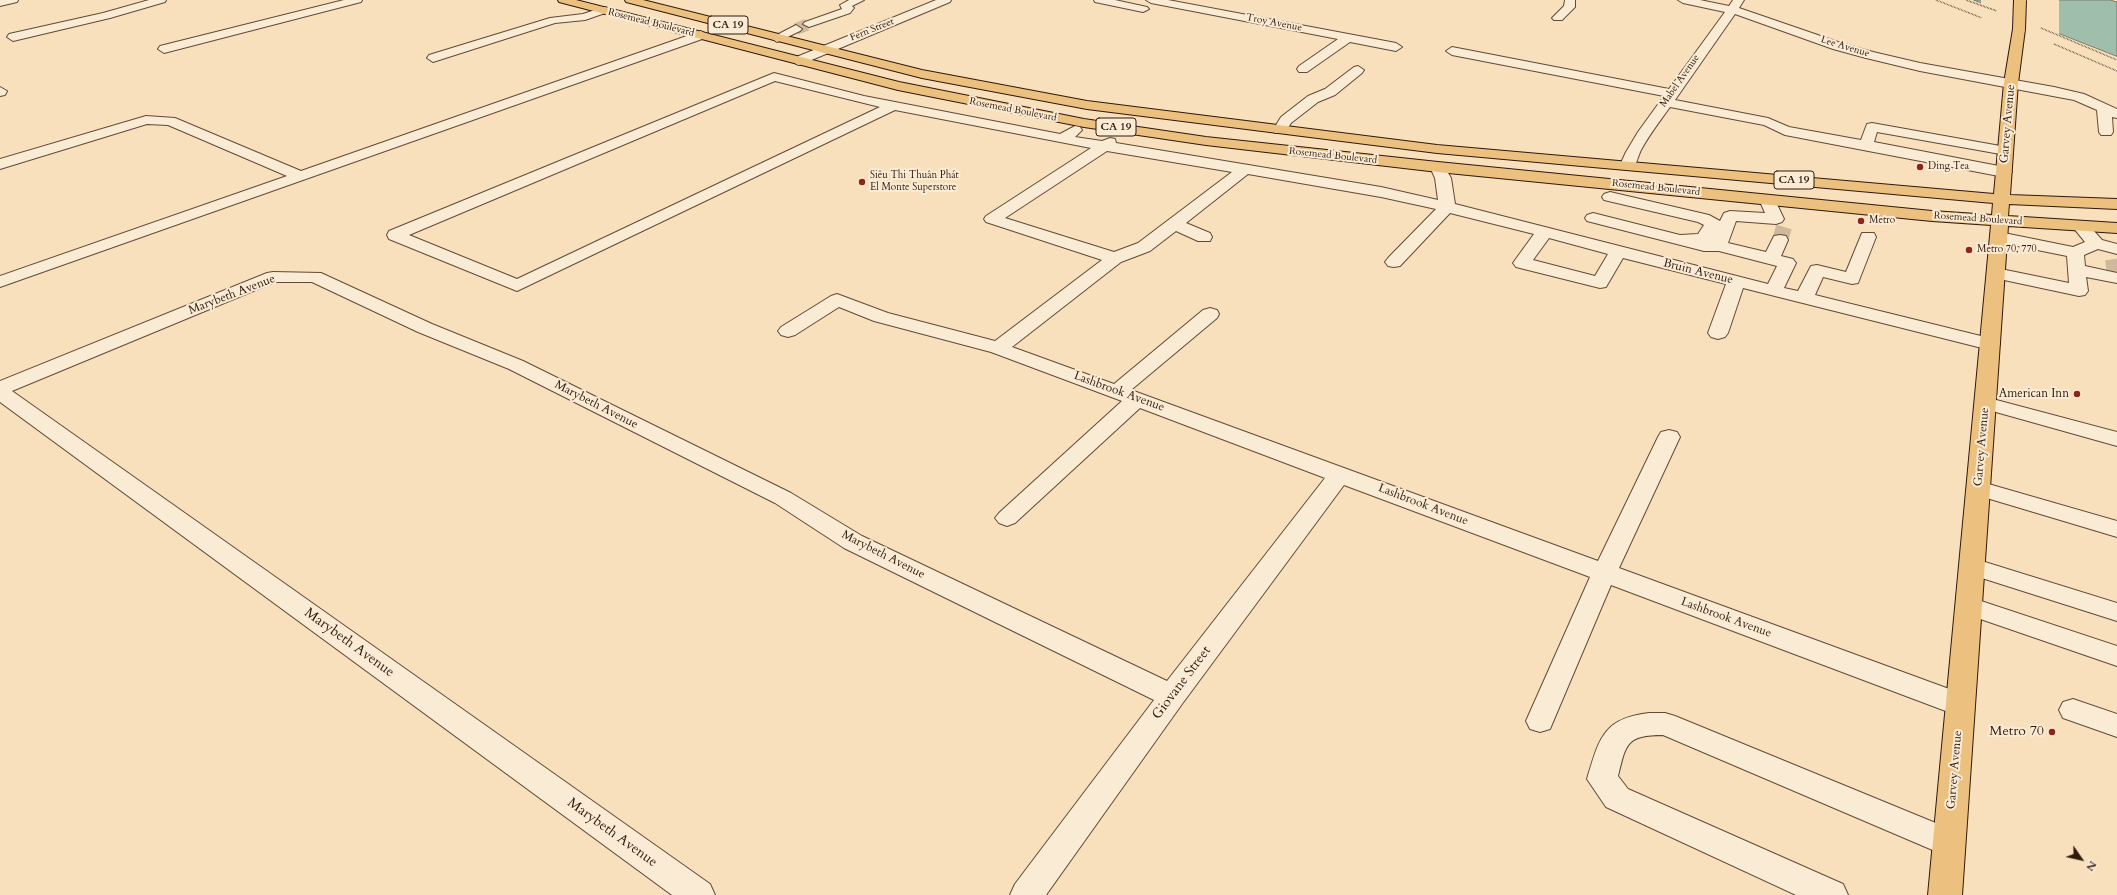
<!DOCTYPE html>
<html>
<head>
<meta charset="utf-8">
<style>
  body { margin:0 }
  #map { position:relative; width:2117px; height:895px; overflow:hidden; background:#f8e0bd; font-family:Cardo,serif }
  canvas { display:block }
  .north { position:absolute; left:2061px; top:839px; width:40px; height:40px; -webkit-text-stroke:3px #faebd4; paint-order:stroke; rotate:124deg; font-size:11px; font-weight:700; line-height:16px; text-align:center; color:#2f180c }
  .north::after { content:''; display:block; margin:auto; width:14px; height:18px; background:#2f180c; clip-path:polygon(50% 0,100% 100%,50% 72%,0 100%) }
</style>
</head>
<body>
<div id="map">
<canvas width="2117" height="895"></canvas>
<div class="north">N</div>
</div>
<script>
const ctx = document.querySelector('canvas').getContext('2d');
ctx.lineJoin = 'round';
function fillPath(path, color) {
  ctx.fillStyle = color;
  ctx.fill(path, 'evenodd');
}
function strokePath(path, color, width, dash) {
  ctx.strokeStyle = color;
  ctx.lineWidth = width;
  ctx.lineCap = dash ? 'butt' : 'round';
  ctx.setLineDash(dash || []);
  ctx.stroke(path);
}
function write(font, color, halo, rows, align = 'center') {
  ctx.font = font + ' Cardo,serif';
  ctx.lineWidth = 4;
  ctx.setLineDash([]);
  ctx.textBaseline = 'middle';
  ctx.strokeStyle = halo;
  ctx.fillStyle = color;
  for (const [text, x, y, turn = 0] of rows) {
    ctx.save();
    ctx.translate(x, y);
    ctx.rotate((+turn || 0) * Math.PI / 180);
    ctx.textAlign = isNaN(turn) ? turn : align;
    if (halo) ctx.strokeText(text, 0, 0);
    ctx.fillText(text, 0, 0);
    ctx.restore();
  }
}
const water = new Path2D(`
  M1974 0H2110L2117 2V56Z`);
fillPath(water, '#9fbeac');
strokePath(water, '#727c6c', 1);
fillPath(new Path2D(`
  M1981 0H2059V35L1981 5Z`), '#f8e0bd');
strokePath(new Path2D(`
  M796 29 809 24`), '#d0b89a', 12, [12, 6]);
strokePath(new Path2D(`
  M1780 240 1784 227
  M2113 259 2115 273`), '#d0b89a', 16, [16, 8]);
const minor = new Path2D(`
  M0 0H18L17 2 0 6Z
  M149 0H166L165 2 110 18 13 41 7 37 9 34 103 13Z
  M344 0H362L361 2 164 53 158 49 160 46Z
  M849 0H864L852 6 854 8 850 13 809 27 803 24 805 22 842 9 840 5Z
  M936 0H951L950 2 802 64 798 65 792 61 794 58Z
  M1094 0H1115L1147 7 1149 9 1143 12 1095 2Z
  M1146 0H1168L1396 43 1402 47 1396 51 1350 42 1307 72H1299L1297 69 1299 66 1338 39 1151 3Z
  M1565 0H1575V7L1562 20H1554L1552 18 1564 6Z
  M1678 0H1700L1729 6 1733 0H1744L1739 8 1841 43 1873 52 1920 63 2054 87 2084 94 2117 109V118L2112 117 2113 132 2111 135H2101L2099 132 2097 110 2074 100 1920 71 1866 58 1833 49 1735 14 1675 100 1768 118 1789 127 1861 140 1867 124 1872 123 2006 147 2011 148 2013 151 2011 154 2006 155 1877 132 1874 142 2004 167 2009 169 2012 172 2009 175 2004 177 1785 135 1764 125 1670 107C1660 121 1649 135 1641 150 1638 156 1637 163 1633 168H1623L1620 165 1626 152 1638 132 1664 96 1452 55 1446 51 1452 47 1669 89 1725 12 1683 3Z
  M604 7 608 8 610 10 608 12 585 20 555 23 433 62 427 58 429 55 550 18 583 14Z
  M796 25 802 29 800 31 777 42 771 38Z
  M701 31 707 35 705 38 0 287V276L287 176 168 125 147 124 0 169V159L146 116 175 118 301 171Z
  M1358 66 1364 70 1362 73 1335 95 1318 102 1291 123 1285 133H1275L1273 130 1281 117 1308 96 1325 89 1354 67Z
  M774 73 864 96 1060 134 1075 126 1080 127 1082 130 1075 137 1102 141 1110 138 1115 139 1116 143 1381 187 1438 200 1435 178 1430 167 1433 164H1443L1451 178 1455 204 1768 284 1777 266 1719 251H1704L1587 221 1585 218 1587 215 1593 213 1680 235 1698 234 1704 225 1698 222 1604 200 1602 197 1604 194 1610 192 1709 215 1720 221 1724 213 1730 211 1765 213 1759 199 1761 196H1773L1784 219 1782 222 1776 224 1736 221 1728 243 1766 252 1774 236 1780 235 1786 236 1788 240 1781 256 1793 259 1796 263 1784 288 1798 291 1811 266 1817 265 1846 272 1862 233H1874L1876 237 1858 283 1852 284 1823 277 1815 295 1997 340 2000 344 1997 348 1990 350 1743 288 1728 333 1725 337 1718 339 1711 337 1708 333 1726 284 1623 258 1606 287 1600 288 1516 267 1513 263 1534 234 1450 213 1400 266 1394 267 1388 266 1385 262 1388 258 1436 209 1381 197 1248 174 1186 223 1210 233 1212 237 1210 241H1198L1176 231 1150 251 1121 262 1012 347 1114 384 1203 310 1210 308 1217 310 1219 314 1217 318 1131 390 1598 561 1658 437 1661 432 1669 430 1677 432 1680 437 1619 568 1971 697 1975 705 1971 713 1961 716 1951 713 1611 585 1550 729 1540 732 1530 729 1526 721 1590 577 1344 485 1182 704 1046 895H1010L1015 884 1154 700 844 548 775 503 509 369 418 332 312 282H275L12 391 710 884 715 895H672L0 402V381L267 273 273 272 321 273 432 324 523 361 791 493 862 536 1167 681 1325 478 1140 408 1015 523 1007 526 999 523 995 518 999 513 1122 401 991 352 874 321 839 307 795 335 788 337 781 335 778 331 781 327 831 296 837 294 888 313 995 341 1102 260 986 222 984 219 986 216 1091 148 895 110 517 291 389 239 387 235 389 231ZM775 81 880 107 517 279 409 235ZM1107 151 1232 172 1138 243 1114 252 1005 218ZM1549 238 1608 254 1595 276 1533 260Z
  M0 87 7 91 5 95 0 96Z
  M2080 221 2086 222 2102 240 2117 244V254L2098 249 2084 255 2085 266 2117 273V283L2086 277 2088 291 2085 295 2079 296 1990 277 1987 273 1990 269 1996 268 2069 283 2067 256 1993 241 1991 237 1993 233 1999 232 2073 247 2085 242 2072 226 2074 222Z
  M1985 397 2117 432V446L1978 407 1975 403 1978 399Z
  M1978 481 2117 521V537L1970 493 1967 488 1970 483Z
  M1972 558 2117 603V621L1963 572 1960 566 1963 560Z
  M1969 597 2117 646V666L1960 612 1956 606 1960 600Z
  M2073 699 2117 714V737L2063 718 2059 710 2063 702Z
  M1649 713H1665L1675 716 1960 833 1965 843 1960 853 1949 857 1663 735C1626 735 1626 744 1618 776L1628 789 1843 884 1848 895H1796L1606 807 1587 779C1599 739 1603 718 1649 713Z`);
const major = new Path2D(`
  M558 0H576L899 82 1084 119 1206 137 1438 162 1932 211 1992 215 1993 203 1437 153 1087 109 922 78 626 2 625 0H643L922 70 1087 101 1437 145 1994 194 2004 83 2013 29 2015 27H2023L2025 29 2018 83 2010 195 2117 199V209L2009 204 2008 216 2117 223V233L2008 226 1962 895H1928L1991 225 1932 221 1438 172 1206 145 1084 127 898 90 559 2Z`);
strokePath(minor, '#614a38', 2);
strokePath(major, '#2f180c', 2);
strokePath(new Path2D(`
  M1936 0 1982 18
  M1966 0 1997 11
  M2041 28 2117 60
  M2054 44 2117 71`), '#2f180c', 1.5, [0.5, 1]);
fillPath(minor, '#faebd4');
fillPath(major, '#ecc07e');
const majorBridge = new Path2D(`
  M2019 29 2020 0`);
strokePath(majorBridge, '#2f180c', 14, []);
strokePath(majorBridge, '#ecc07e', 12);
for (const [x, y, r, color] of [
  [1920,167,4,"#8f2418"],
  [862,182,4,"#8f2418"],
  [1861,221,4,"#8f2418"],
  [1969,250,4,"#8f2418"],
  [2077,394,4,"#8f2418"],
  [2052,732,4,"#8f2418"]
]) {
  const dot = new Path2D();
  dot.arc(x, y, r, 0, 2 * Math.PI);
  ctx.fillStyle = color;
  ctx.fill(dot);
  strokePath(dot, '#faebd4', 1.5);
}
write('10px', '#2f180c', '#faebd4', [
  ["Rosemead Boulevard",651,23,14],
  ["Troy Avenue",1274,23,11],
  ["Fern Street",872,30,-22],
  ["Lee Avenue",1845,47,17],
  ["Mabel Avenue",1680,81,-55],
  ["Rosemead Boulevard",1013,110,11],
  ["Rosemead Boulevard",1333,156,6],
  ["Rosemead Boulevard",1656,188,6],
  ["Rosemead Boulevard",1978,219,4]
]);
write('10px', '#2f180c', '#faebd4', [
  ["Ding Tea",1928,167],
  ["Siêu Thi Thuân Phát",870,176],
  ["El Monte Superstore",870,188],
  ["Metro",1869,221],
  ["Metro 70, 770",1977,250]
], 'left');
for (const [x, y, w] of [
  [728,25,40],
  [1116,127,40],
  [1794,180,40]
]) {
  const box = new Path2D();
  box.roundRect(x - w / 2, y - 9, w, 18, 3);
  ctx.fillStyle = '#faebd4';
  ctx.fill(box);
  strokePath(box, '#2f180c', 1);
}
write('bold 11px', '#2f180c', null, [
  ["CA 19",728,25],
  ["CA 19",1116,127],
  ["CA 19",1794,180]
]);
write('12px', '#2f180c', '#faebd4', [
  ["Garvey Avenue",2008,124,-85],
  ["Bruin Avenue",1698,272,14],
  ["Marybeth Avenue",232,295,-21],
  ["Lashbrook Avenue",1119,392,20],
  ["Marybeth Avenue",596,405,27],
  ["Garvey Avenue",1982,447,-85],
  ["Lashbrook Avenue",1423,505,21],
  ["Marybeth Avenue",883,555,27],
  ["Lashbrook Avenue",1726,618,20],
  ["Garvey Avenue",1955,770,-85]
]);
write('12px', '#2f180c', '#faebd4', [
  ["American Inn",2069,394]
], 'right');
write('14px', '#2f180c', '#faebd4', [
  ["Marybeth Avenue",349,643,36],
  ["Giovane Street",1182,683,-53],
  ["Marybeth Avenue",612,833,36]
]);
write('14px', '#2f180c', '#faebd4', [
  ["Metro 70",2044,732]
], 'right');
</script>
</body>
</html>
